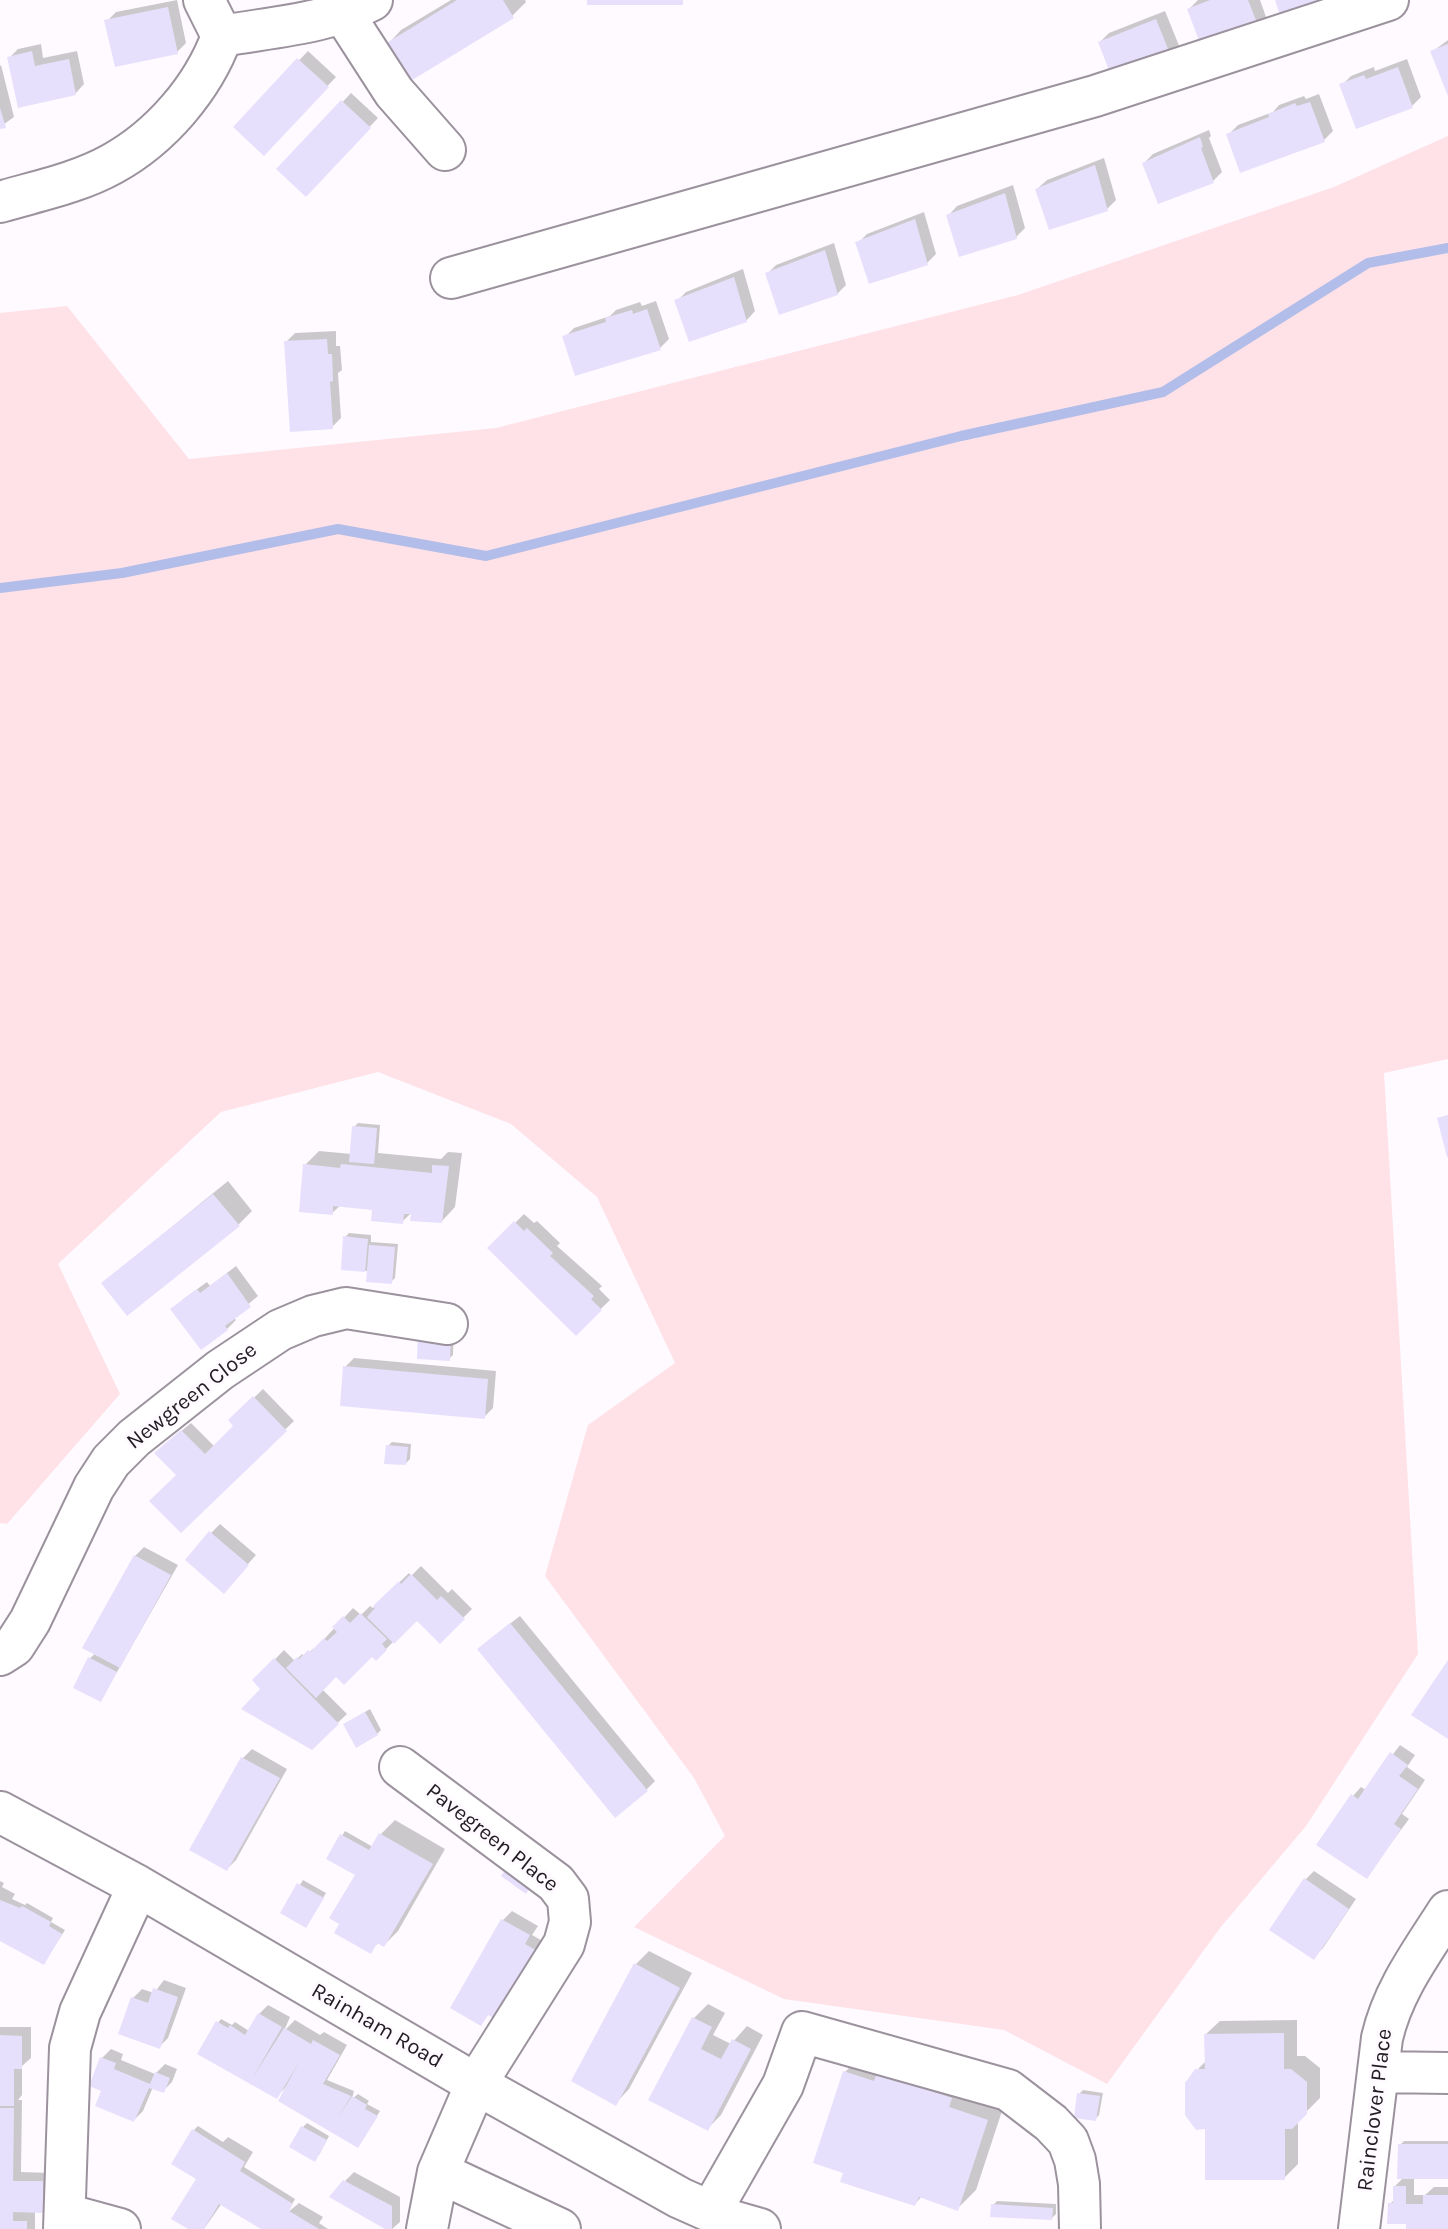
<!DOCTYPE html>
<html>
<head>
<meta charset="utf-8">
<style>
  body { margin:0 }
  canvas { display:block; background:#fefaff }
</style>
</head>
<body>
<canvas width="1448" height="2229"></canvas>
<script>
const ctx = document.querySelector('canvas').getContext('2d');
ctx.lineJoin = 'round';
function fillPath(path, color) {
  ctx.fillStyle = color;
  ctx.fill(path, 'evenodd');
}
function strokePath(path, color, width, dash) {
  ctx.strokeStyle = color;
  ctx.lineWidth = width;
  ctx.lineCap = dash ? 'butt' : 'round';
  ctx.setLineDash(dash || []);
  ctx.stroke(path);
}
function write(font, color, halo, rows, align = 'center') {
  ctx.font = font + ' Karla,sans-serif';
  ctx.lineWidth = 6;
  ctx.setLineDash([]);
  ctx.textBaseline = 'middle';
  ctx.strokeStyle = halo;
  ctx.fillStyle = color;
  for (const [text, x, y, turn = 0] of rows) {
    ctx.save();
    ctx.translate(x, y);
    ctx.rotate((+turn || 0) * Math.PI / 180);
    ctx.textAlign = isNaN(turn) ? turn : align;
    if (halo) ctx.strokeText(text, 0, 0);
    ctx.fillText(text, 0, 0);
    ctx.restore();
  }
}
fillPath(new Path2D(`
  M1448 136V1059L1384 1073 1418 1654 1306 1826 1220 1928 1107 2084 1004 2030 784 1999 634 1927 725 1836 694 1778 545 1576 588 1425 675 1363 597 1197 511 1124 378 1072 221 1112 58 1264 120 1394 7 1524 0 1523V313L67 306 189 459 496 428 1018 295 1334 187Z`), '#ffe2e7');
fillPath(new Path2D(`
  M177 0 186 43 177 52 107 21 116 12Z
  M451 0H525L526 2 512 16 388 44 401 30Z
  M1198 0H1260L1266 17 1257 26 1203 45 1189 9Z
  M1165 11 1182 53 1100 42 1109 33Z
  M1448 40V91L1433 51Z
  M41 44 43 58 77 51 84 84 75 94 9 58 18 49Z
  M308 51 336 77 264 153 235 127Z
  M1407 59 1421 97 1412 106 1342 85 1351 76 1374 67 1375 71Z
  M1 65 14 117 0 127V66Z
  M351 93 378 118 306 194 279 169Z
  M1319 94 1333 131 1324 140 1229 134 1238 125 1273 112 1279 105 1304 96 1306 99Z
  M1209 130 1211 136 1209 138 1222 172 1213 181 1144 163 1153 154Z
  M1104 158 1116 200 1107 209 1037 189 1047 180Z
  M1013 185 1025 228 1016 237 948 216 957 206Z
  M924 212 936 254 927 263 858 243 867 234Z
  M834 243 846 285 837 294 767 274 776 265Z
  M743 269 755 311 746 321 677 301 686 292Z
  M656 301 669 339 660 348 565 337 574 328 610 316 616 310 640 302 642 306Z
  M336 331V346H340L342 370 338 373 341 418 332 427 286 342 295 333Z
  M358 1123 380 1125 378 1153 441 1159 448 1152 462 1153 455 1207 442 1221 413 1211 402 1222 374 1208 341 1205 332 1213 305 1165 319 1151 352 1154 354 1127Z
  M228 1181 252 1211 238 1225 103 1283Z
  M524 1214 534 1223 537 1221 560 1243 557 1246 602 1286 599 1289 610 1300 576 1333 490 1248Z
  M349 1233 371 1235V1242L398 1244 395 1278 391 1282 369 1271 343 1269 345 1237Z
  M236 1266 258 1296 233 1317 236 1320 227 1329 182 1300 207 1282 210 1286Z
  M454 1326 453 1355 449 1359 420 1357Z
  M354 1358 496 1371 493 1408 484 1417 345 1367Z
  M263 1389 294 1421 181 1530 179 1475 166 1444 191 1423 215 1447 236 1426 231 1420Z
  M392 1442 411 1444 410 1459 406 1463 388 1446Z
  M220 1524 256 1555 232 1582 211 1533Z
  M144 1547 178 1565 101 1700 90 1658 96 1653 135 1556Z
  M421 1566 448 1593 452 1589 472 1609 440 1641 417 1618 376 1659 372 1655 336 1675 322 1689 347 1714 312 1747 255 1680 284 1650 295 1661 302 1654 304 1657 314 1648 315 1649 353 1608 361 1615 370 1606 373 1608 409 1573 411 1576Z
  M520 1616 655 1781 646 1790 489 1640Z
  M370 1709 381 1730 377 1734 345 1724Z
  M1400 1745 1415 1755 1407 1767 1425 1780 1402 1814 1409 1819 1367 1876 1353 1796 1361 1787 1366 1790Z
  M252 1749 287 1769 236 1860 227 1869 243 1758Z
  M395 1820 445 1849 398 1931 384 1945 379 1942 370 1951 357 1874 328 1858 345 1831 373 1847 381 1834Z
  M1314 1871 1356 1899 1323 1948 1314 1957 1305 1880Z
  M303 1880 326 1893 309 1922 283 1913Z
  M0 1881 4 1883 2 1887 15 1894 12 1899 25 1905 27 1903 53 1918 51 1922 65 1930 44 1963 0 1938Z
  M512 1911 538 1926 532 1935 546 1943 481 2024 453 2008 503 1920Z
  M649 1951 692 1973 629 2089 616 2103 636 1964Z
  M164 1980 186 1988 168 2038 159 2047 133 1998 142 1989 154 1993Z
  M708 2004 725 2013 713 2035 731 2044 747 2026 763 2035 721 2115 707 2129 651 2099 694 2018Z
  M268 2005 290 2017 284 2031 295 2020 320 2035 324 2032 347 2045 327 2080 354 2091 352 2099 358 2094 369 2101 367 2104 380 2111 358 2146 286 2087 276 2097 228 2069 218 2023 221 2019 232 2025 235 2022 249 2031 259 2014Z
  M1297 2020V2056H1305L1320 2068V2098L1298 2120V2164L1284 2178 1207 2127 1197 2070 1207 2060 1206 2034 1220 2021Z
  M0 2027H31V2058L22 2066V2095L18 2100H22L21 2172 52 2173 51 2202 42 2211H35V2229H0Z
  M111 2049 123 2054 121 2060 155 2074 165 2064 177 2069 172 2082 163 2091 153 2087 143 2111 134 2120 103 2090 102 2058Z
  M863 2054 1005 2102 976 2190 958 2208 922 2196 915 2204 846 2171 845 2072Z
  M1083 2090 1103 2093 1099 2115 1095 2119 1079 2094Z
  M307 2123 329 2136 319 2155 303 2127Z
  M198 2126 223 2142 228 2137 253 2152 244 2167 295 2199 287 2213 299 2203 323 2217 319 2223 328 2229H265L222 2203 204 2229H192L199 2178 194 2130Z
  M1404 2141H1448V2177H1414V2195H1425L1434 2187H1448V2229H1425L1408 2222 1390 2204 1395 2199V2186L1404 2177 1400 2145Z
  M354 2172 400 2197V2222L392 2229H389L345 2181Z
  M997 2201 1056 2204V2214L1052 2218 993 2205Z`), '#0003');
strokePath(new Path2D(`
  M0 588 122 573 338 529 486 556 961 436 1163 392 1368 263 1448 248`), '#b2bde9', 10);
fillPath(new Path2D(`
  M457 0H503L514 18 409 82 385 44Z
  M587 0H683V5H587Z
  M1210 0H1248L1259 28 1201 46 1187 9Z
  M1275 0H1329L1281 18Z
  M168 7 178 54 115 67 104 20Z
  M1156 19 1174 64 1114 83 1098 42Z
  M1448 44V96L1430 51Z
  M32 51 35 66 69 59 76 95 18 108 7 57Z
  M297 58 329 87 264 156 233 127Z
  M1398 67 1413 108 1356 129 1339 84 1364 75 1366 79Z
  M341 100 371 128 306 197 276 169Z
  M1310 102 1325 142 1240 173 1226 134 1269 117 1268 114 1295 103 1297 106Z
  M0 108 6 128 0 129Z
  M1200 137 1203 147 1201 148 1214 183 1158 204 1142 163Z
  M1095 165 1108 211 1049 230 1035 189Z
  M1005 193 1017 239 959 257 946 215Z
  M915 219 928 265 869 284 855 242Z
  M825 250 838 295 779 315 765 273Z
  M734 277 747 322 689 342 674 300Z
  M647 309 661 350 575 376 562 336 606 322 605 318 632 310 633 314Z
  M327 339 328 354H332L333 381 330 382 333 429 290 432 284 341Z
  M1448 1115V1157H1447L1437 1118Z
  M352 1126 377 1128 374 1164 349 1162Z
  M303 1164 340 1168 341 1164 432 1173V1165L449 1166 442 1223 410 1221 411 1214H404L403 1224 371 1221 372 1210 333 1206V1215L299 1212Z
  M213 1194 240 1226 127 1316 101 1283Z
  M514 1221 524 1231 527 1228 553 1253 550 1256 594 1296 591 1299 602 1310 576 1336 487 1248Z
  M343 1236 368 1239 365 1272 341 1270Z
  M369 1245 395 1247 392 1284 366 1282Z
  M227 1273 251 1307 225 1326 228 1330 201 1350 170 1309 197 1289 200 1293Z
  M418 1328 451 1329 450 1361 417 1359Z
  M343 1366 488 1379 485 1419 340 1406Z
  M253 1396 287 1431 181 1533 149 1501 176 1475 154 1453 181 1430 205 1454 233 1426 228 1420Z
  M386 1445 408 1447 406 1465 384 1464Z
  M209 1531 249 1565 224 1594 185 1560Z
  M134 1555 171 1575 120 1668 82 1648Z
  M411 1574 437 1600 441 1596 465 1619 440 1644 417 1621 394 1644 367 1617 375 1608 373 1606 399 1581 401 1584Z
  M360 1613 387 1639 382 1644 387 1650 376 1661 372 1657 344 1685 336 1677 316 1698 286 1668 297 1657 299 1659 308 1650 310 1652 324 1638 327 1641 337 1632 332 1627 343 1616 350 1623Z
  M510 1623 648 1791 615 1818 477 1649Z
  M88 1657 117 1672 101 1702 73 1688Z
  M274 1658 339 1724 312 1750 241 1709 260 1689 252 1680Z
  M1448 1660V1739L1411 1715Z
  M365 1712 378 1735 356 1748 343 1724Z
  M1390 1752 1408 1765 1399 1776 1418 1789 1394 1824 1401 1829 1367 1879 1316 1845 1351 1794 1358 1799Z
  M241 1757 280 1778 227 1871 189 1850Z
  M379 1833 433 1864 384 1947 377 1943 371 1954 334 1933 339 1924 329 1918 355 1875 326 1859 340 1834 369 1850Z
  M509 1865 534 1882 526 1894 501 1876Z
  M1304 1878 1349 1909 1314 1960 1269 1930Z
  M297 1883 324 1898 306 1928 280 1913Z
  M0 1900 20 1908 22 1906 51 1922 49 1926 62 1934 44 1965 0 1941Z
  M501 1919 530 1935 525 1944 539 1952 499 2021 488 2015 481 2026 450 2008Z
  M634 1963 680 1988 616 2106 571 2081Z
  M153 1988 178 1997 160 2049 118 2034 131 1997 148 2003Z
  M258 2013 282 2027 252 2079 284 2028 311 2044 313 2040 340 2055 323 2084 351 2096 337 2119 352 2096 367 2105 365 2109 378 2116 358 2148 278 2101 299 2062 277 2099 197 2054 216 2021 228 2028 230 2025 245 2035Z
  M692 2017 712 2027 701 2049 721 2059 732 2039 751 2049 708 2131 648 2100Z
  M1284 2033V2069H1291L1307 2082V2114L1292 2129H1285V2180H1205V2129L1196 2130 1185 2115V2083L1195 2069H1205L1204 2034Z
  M0 2035 22 2036V2069H14V2106H0Z
  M100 2057 116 2063 114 2069 150 2084 155 2072 170 2078 164 2093 149 2088 134 2122 95 2106 101 2091 89 2086Z
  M843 2071 874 2081 877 2073 952 2098 949 2107 988 2120 958 2211 919 2197 915 2206 840 2182 843 2173 813 2163Z
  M1077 2093 1100 2096 1096 2121 1074 2118Z
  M0 2108H14L13 2181H43V2213L13 2212V2221H27V2229H0Z
  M301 2126 327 2140 315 2162 289 2147Z
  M192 2129 245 2162 240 2171 293 2204 289 2211 319 2229H261L219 2204 204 2229H188L171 2219 196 2179 171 2164Z
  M1398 2144H1448V2179H1397Z
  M343 2180 392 2206V2229H385L329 2197Z
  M1393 2186H1406V2204H1423V2195H1448V2229H1406V2224H1387L1388 2203H1393Z
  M991 2204 1053 2208 1052 2220 990 2217Z`), '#e7e0fc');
const minor = new Path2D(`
  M204 0 222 36
  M343 13 394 92 445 150
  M222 36C272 27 327 24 372 0
  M0 202C37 191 78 183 112 164 161 137 203 88 222 36
  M451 278 1095 96 1388 0
  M0 1655 14 1646 30 1621 94 1487 111 1461 134 1438 220 1370 280 1330 313 1316 346 1308 447 1324
  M400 1767 556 1883 568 1899 570 1922 564 1944 476 2084 438 2172 427 2229
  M0 1812 138 1886 476 2084 680 2198 732 2221 760 2229
  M1378 2072 1448 2073
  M438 2172 560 2229
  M711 2211 783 2085 802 2032 1008 2090 1051 2123 1068 2141 1075 2160 1079 2184 1080 2229
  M65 2214 120 2229
  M64 2229 70 2048 80 2012 138 1886
  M1359 2229 1382 2038C1393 1990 1422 1952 1448 1911`);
strokePath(minor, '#9b929d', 44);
strokePath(minor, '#fff', 40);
write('22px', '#201d21', '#fefaff', [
  ["Newgreen Close",192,1396,-38],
  ["Pavegreen Place",492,1838,38],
  ["Rainham Road",377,2026,30],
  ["Rainclover Place",1375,2110,-83]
]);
</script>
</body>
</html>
